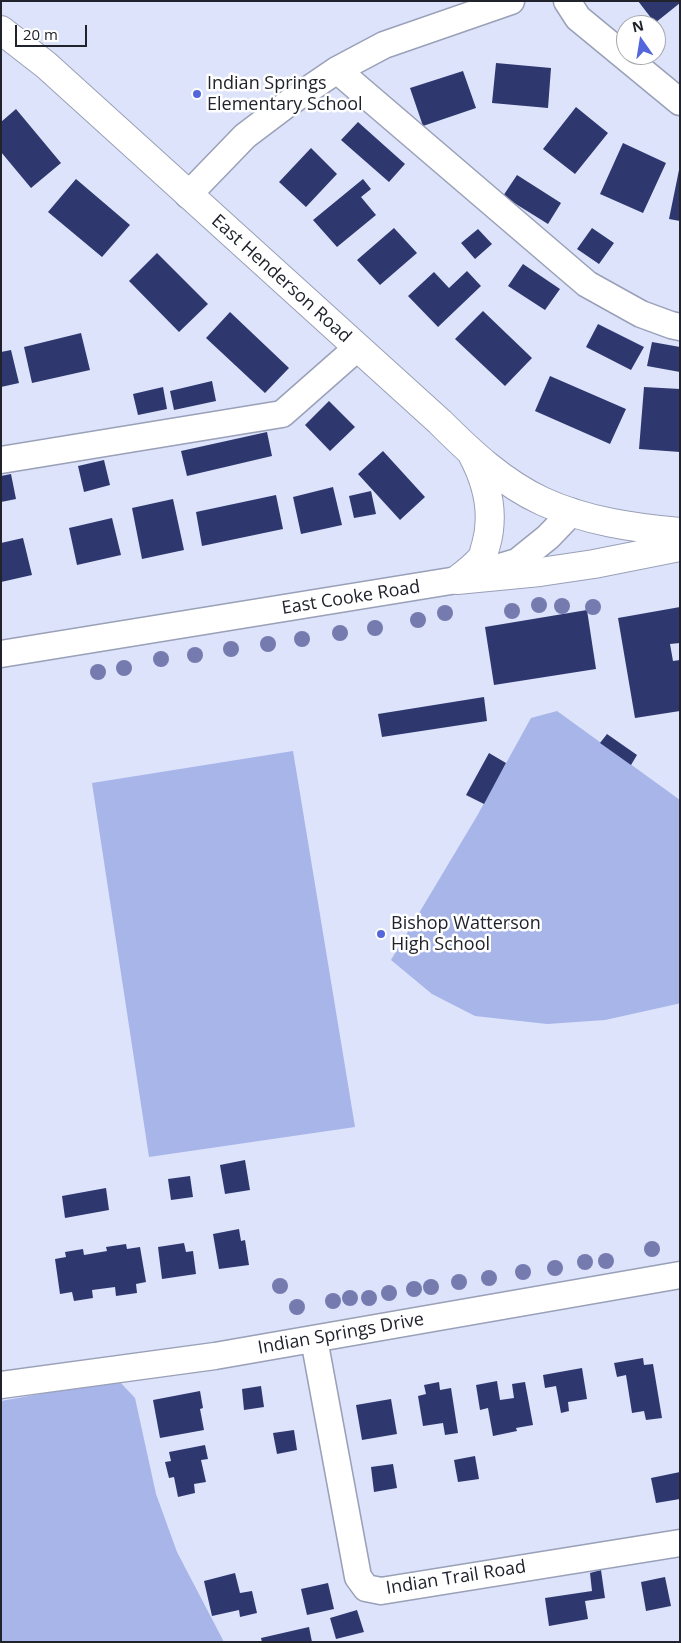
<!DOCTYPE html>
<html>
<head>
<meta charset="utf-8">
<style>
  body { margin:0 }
  #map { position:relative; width:681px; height:1643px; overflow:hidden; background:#dce3fb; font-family:"Open Sans",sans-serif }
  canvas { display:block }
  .frame { position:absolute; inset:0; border:2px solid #21232c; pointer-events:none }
  .north { position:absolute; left:616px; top:15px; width:50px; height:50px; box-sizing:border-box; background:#fff; border:1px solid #a6a7ab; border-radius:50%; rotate:347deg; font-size:14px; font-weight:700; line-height:20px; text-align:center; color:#21232c }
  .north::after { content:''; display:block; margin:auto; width:18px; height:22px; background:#5466dc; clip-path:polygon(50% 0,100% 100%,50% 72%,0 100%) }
  .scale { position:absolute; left:15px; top:25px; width:72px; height:22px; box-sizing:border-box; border:2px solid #21232c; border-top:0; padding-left:6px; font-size:15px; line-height:18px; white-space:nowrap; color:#21232c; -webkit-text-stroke:4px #fff; paint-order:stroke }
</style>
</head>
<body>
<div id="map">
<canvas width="681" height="1643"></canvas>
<div class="frame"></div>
<div class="north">N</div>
<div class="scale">20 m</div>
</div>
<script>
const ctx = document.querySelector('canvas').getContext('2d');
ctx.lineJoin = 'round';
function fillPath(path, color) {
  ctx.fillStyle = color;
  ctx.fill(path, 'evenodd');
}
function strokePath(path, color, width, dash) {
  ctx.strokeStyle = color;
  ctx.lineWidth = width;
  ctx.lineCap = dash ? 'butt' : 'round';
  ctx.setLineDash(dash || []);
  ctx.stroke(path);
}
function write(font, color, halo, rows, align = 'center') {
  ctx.font = font + ' "Open Sans",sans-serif';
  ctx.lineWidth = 5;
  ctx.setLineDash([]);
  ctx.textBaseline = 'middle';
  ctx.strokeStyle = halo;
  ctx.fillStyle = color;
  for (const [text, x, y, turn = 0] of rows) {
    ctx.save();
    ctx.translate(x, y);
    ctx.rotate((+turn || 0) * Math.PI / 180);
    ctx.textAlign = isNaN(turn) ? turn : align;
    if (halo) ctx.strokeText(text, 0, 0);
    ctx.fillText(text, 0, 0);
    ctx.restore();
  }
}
fillPath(new Path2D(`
  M557 711 680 800V1003L677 1004 605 1020 547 1024 475 1016 432 994 391 960 477 816 531 718Z
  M293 751 355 1127 149 1157 92 783Z
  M118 1380 135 1398 156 1494 177 1552 224 1642H1V1401Z`), '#a7b5e9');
fillPath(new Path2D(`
  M638 1H680V3L655 23Z
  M496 63 551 68 548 108 492 103Z
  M463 71 476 108 423 126 410 88Z
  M576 107 608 133 575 174 543 149Z
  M16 109 61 163 31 188 1 152V122Z
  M358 122 405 164 389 182 341 140Z
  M623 143 666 163 643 213 600 194Z
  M311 148 337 174 306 207 279 182Z
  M679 170H680V221L669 219Z
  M517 175 561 203 548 224 503 196Z
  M76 179 130 225 102 257 48 212Z
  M363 179 371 189 361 197 376 215 337 247 313 220Z
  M394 228 417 253 380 285 357 260Z
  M592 228 614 243 599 264 577 249Z
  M478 229 492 244 475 259 461 243Z
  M157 253 208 304 179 332 129 281Z
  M523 264 560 289 545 310 508 286Z
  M467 271 481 286 438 327 408 296 434 272 449 288Z
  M483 311 532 358 505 386 455 339Z
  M230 312 289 368 265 393 206 338Z
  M598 324 644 347 631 370 586 347Z
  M81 333 90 370 32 383 24 347Z
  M652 342 680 347V372L647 366Z
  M11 350 19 383 1 387V352Z
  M550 376 626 409 610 444 535 411Z
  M212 381 216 401 174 410 170 391Z
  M163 387 167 409 138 415 133 394Z
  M644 387 680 389V452L639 449Z
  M329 401 355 427 330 451 305 425Z
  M267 432 272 456 187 476 181 451Z
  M383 451 425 497 400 520 358 474Z
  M104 460 110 485 84 492 78 466Z
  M11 474 16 499 1 502V476Z
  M333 487 342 525 301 534 293 497Z
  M371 491 376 514 354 518 349 496Z
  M276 495 283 529 202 546 196 512Z
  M173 499 184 550 142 559 132 508Z
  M112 518 121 555 77 565 69 528Z
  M23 538 32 575 1 582V543Z
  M680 607V643L670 644 673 661 680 660V711L635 718 618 618Z
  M587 610 596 669 494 685 485 627Z
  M484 697 487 721 382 737 378 714Z
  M607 734 637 755 631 765 600 743Z
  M489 753 506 763 484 804 466 795Z
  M245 1160 250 1190 225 1194 220 1165Z
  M190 1176 193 1197 171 1200 168 1179Z
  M106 1188 109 1210 65 1218 62 1196Z
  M239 1229 241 1241 245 1240 249 1265 219 1269 213 1234Z
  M184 1243 186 1252 193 1251 196 1274 162 1279 158 1247Z
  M126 1244 127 1249 140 1247 146 1282 136 1284 137 1293 116 1296 115 1287 92 1290 93 1298 74 1301 72 1292 60 1294 55 1259 66 1257 65 1252 83 1249 84 1255 107 1251 106 1247Z
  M643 1358 644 1365 653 1364 662 1418 646 1420 644 1411 632 1413 626 1375 617 1377 614 1363Z
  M582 1368 587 1399 568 1402 569 1411 561 1413 556 1386 545 1388 543 1375Z
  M497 1381 500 1400 514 1398 512 1384 525 1382 533 1425 516 1428 517 1431 493 1436 488 1408 480 1410 476 1385Z
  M439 1382 440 1390 451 1388 458 1433 445 1435 443 1423 423 1426 418 1396 426 1394 424 1385Z
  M261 1386 264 1407 244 1410 242 1389Z
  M200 1391 203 1408 200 1409 204 1430 160 1438 153 1400Z
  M391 1399 397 1434 362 1440 356 1405Z
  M294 1430 297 1450 277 1454 273 1433Z
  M205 1445 208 1459 201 1460 206 1482 194 1484 195 1493 178 1497 174 1477 169 1478 165 1462 171 1461 169 1452Z
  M475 1456 479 1479 458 1482 454 1460Z
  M393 1464 397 1488 374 1492 371 1467Z
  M680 1472V1499L656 1503 651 1478Z
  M601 1570 605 1598 585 1601 588 1619 549 1626 545 1598 592 1591 590 1573Z
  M235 1573 240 1593 252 1591 257 1613 240 1617 239 1610 212 1616 204 1581Z
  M665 1577 671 1606 646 1611 641 1582Z
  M328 1583 334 1609 307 1615 301 1589Z
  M357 1610 364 1632 336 1639 330 1618Z
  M309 1627 312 1642H262L261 1638Z`), '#2e386f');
const minor = new Path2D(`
  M567 1 578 18 680 102
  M337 70 587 284 641 314 671 325 680 327
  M188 195 245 136 290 102 337 70 384 45 511 1
  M1 460 282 414 357 348
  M1 654 457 580 517 562 548 537 572 512
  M314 1339 358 1577 366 1588 381 1591 680 1543
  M1 1385 215 1356 680 1275`);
const major = new Path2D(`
  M1 30 46 65 440 422C470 452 503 483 542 501 585 521 634 528 680 532
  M457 580 540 572 594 564 680 547
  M457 580C465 574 474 567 481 559 484 556 484 550 486 545 495 513 487 482 472 454`);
strokePath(minor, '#99a0b7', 29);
strokePath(major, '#99a0b7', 30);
strokePath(minor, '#fff', 26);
strokePath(major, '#fff', 28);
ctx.fillStyle = '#757baf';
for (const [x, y] of [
  [539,605],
  [562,606],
  [593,607],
  [512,611],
  [445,613],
  [418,620],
  [375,628],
  [340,633],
  [302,639],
  [268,644],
  [231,649],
  [195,655],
  [161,659],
  [124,668],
  [98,672],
  [652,1249],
  [606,1261],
  [585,1262],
  [555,1268],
  [523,1272],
  [489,1278],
  [459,1282],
  [280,1286],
  [431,1287],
  [414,1289],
  [389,1293],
  [350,1298],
  [369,1298],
  [333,1301],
  [297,1307]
]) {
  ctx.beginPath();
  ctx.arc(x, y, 8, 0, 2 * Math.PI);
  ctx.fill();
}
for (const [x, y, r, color] of [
  [197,94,5,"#5466dc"],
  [381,934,5,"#5466dc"]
]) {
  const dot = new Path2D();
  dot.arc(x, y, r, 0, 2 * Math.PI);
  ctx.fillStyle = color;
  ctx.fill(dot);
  strokePath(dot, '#fff', 2);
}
write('18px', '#21232c', '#fff', [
  ["Indian Springs",207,84],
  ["Elementary School",207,105],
  ["Bishop Watterson",391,924],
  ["High School",391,945]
], 'left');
write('18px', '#21232c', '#fff', [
  ["East Henderson Road",281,279,42],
  ["East Cooke Road",351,598,-9],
  ["Indian Springs Drive",341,1334,-10],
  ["Indian Trail Road",456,1578,-9]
]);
</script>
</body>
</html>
